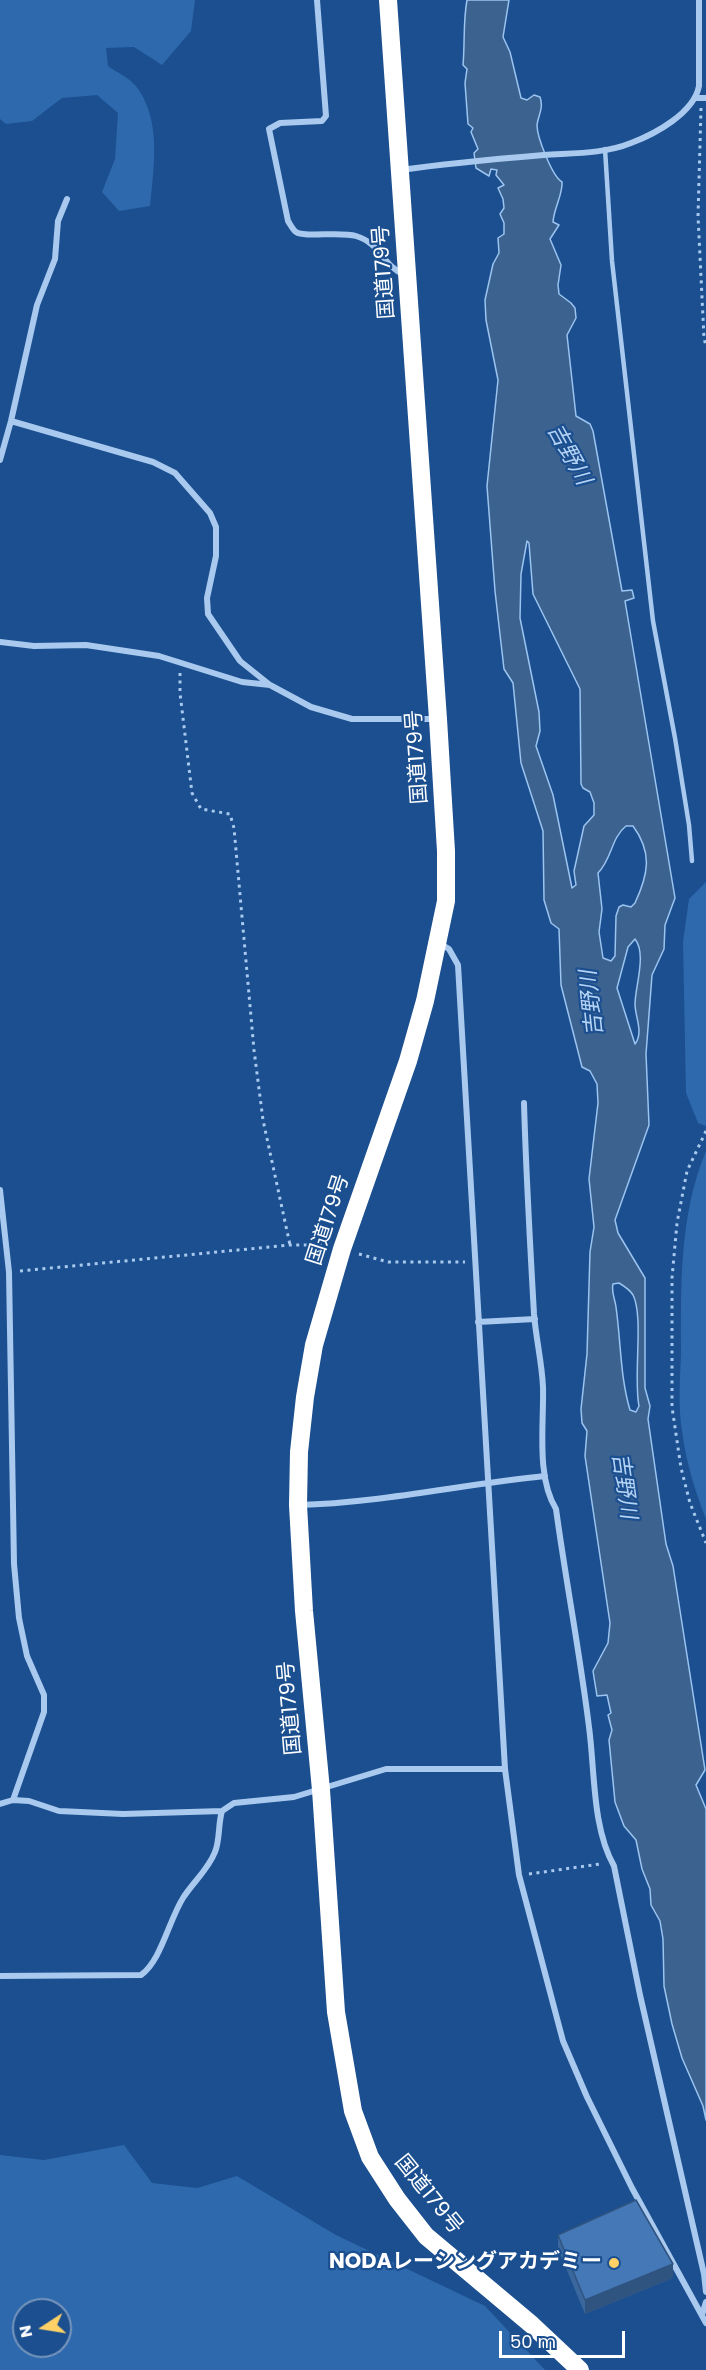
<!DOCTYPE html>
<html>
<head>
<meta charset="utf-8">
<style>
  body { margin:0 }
  #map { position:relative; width:706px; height:2370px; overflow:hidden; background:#1b4f8f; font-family:Poppins,sans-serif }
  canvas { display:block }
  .north { position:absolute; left:12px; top:2298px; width:60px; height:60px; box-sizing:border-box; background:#1b4f8f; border:2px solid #7695bc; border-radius:50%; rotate:258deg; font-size:16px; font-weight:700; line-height:24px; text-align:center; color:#fff }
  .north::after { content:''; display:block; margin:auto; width:21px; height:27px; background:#ffd166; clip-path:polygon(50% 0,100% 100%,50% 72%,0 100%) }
  .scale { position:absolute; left:499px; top:2331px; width:126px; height:27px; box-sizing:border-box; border:3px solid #fff; border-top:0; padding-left:8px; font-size:18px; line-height:21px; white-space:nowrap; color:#fff; -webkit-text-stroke:4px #1b4f8f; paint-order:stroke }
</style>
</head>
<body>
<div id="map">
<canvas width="706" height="2370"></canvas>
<div class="north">N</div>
<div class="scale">50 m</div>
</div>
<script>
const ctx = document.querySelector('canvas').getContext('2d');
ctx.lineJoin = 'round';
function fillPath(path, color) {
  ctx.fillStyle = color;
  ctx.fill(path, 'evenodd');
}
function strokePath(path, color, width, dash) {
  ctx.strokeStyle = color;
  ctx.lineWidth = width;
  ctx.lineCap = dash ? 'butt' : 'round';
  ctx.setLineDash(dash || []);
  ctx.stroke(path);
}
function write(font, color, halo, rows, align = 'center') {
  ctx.font = font + ' Poppins,"Noto Sans JP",sans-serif';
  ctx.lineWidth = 4.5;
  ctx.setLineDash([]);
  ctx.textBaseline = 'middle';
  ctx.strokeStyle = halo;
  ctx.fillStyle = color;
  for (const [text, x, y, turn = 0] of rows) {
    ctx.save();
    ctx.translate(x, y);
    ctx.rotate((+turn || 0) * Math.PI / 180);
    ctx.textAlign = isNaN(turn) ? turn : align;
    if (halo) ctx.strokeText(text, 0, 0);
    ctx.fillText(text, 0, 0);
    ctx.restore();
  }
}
fillPath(new Path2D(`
  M0 0H195L191 31 162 65 134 47 106 48 108 66C116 72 128 77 135 85 162 118 154 166 150 206L119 211 102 192 115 159 118 113 97 95 62 98 32 121 6 124 0 119Z
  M706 882V1126L698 1123 686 1093 683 942 689 899Z
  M706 1151V1519C695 1491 686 1462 682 1431 678 1407 680 1379 681 1354 681 1285 679 1216 706 1151Z
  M124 2145 152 2183 197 2188 237 2176 336 2235 485 2306 545 2370H0V2155L44 2160ZM24 2310H60V2346H24Z`), '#2e69ad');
const water = new Path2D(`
  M467 0H509L503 37 510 52 521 98 527 100 534 95 540 97C544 109 538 115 537 125 537 137 552 176 562 182 563 194 554 208 553 222L559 225 550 239 561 265 558 285 559 294 571 303 575 308 576 318 567 335 576 416 590 424 593 431 622 591 632 590 634 598 625 601 675 898 665 925 664 949 652 975 646 1054 649 1125 615 1220 618 1233 645 1278V1388L650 1406 648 1419 666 1544 673 1566 705 1770 696 1785 706 1809V2120L703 2106 682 2058 672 2024 664 1986 663 1939 660 1921 651 1905 650 1889 642 1869 636 1840 624 1826 615 1802 609 1740 612 1730 608 1715 611 1713 607 1695 597 1696 593 1671 608 1643 610 1623 585 1456 587 1431 582 1423 581 1409 587 1354 590 1252 594 1227 589 1179 598 1103 597 1084 590 1071 582 1067 561 985 559 929 551 923 544 900 543 831 521 763 513 683 504 669 495 591 487 486 498 380 486 320 485 300 493 264 499 253 498 238 504 234V223L500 214 504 208 503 199 498 188 504 185 496 175 497 170 491 169 489 176 476 168 474 153 478 149 471 132 473 128 468 124 465 83 467 69 463 65C465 43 463 21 467 0ZM527 541 529 543 533 594 580 689 581 784 583 788 590 792 594 803V815L584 826 574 871 576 885 572 888 553 795 536 746 540 731 539 712 520 618 521 574ZM626 826H633C653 853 648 875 635 903L631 907 623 905 619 907 616 916 615 956 611 961 603 958 599 932 602 909 598 873C612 859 611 838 626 826ZM635 939C647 954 635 987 635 1004 635 1017 644 1032 635 1044L617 988 628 947ZM619 1283C624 1286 630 1290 633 1295 644 1316 633 1377 639 1406L636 1412 630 1410C620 1376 621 1342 616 1307 615 1299 611 1292 613 1284Z`);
fillPath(water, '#3c6290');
strokePath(water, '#9cc4f0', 1.5);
strokePath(new Path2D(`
  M701 108 698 216 704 338 706 346
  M180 673V693L192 793 201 809 230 814 234 828 254 1050 263 1120 290 1245
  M706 1131 687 1171 677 1223 672 1278V1407L681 1468 690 1503 706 1543
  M359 1254 388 1262H465
  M20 1271 290 1245H327
  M529 1874 600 1864`), '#a9c9ee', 3, [3, 4.5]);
strokePath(new Path2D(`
  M605 149 612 261 653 621 675 738 689 825 692 861`), '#a9c9ee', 4.5);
strokePath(new Path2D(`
  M317 0 326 116 322 121 280 123 269 129 288 221C290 224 293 230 296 232 305 238 340 231 356 236 382 244 382 266 405 275
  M697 98H706
  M401 170C449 163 496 159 544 155 572 153 604 154 631 143 655 134 694 113 699 86V0
  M11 421 153 462 175 473 210 513 216 527V556L207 598 208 614 240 661 270 685 311 707 352 719H437
  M0 460 11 421 37 305 55 259 58 221 67 199
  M0 642 34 646 86 645 159 656 242 682 270 685
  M439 943 449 949 458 965 505 1769 519 1875 563 2041 587 2097 632 2188 706 2323
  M524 1103C526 1174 530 1244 534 1314 536 1339 542 1363 543 1387 544 1424 536 1477 556 1509 566 1582 580 1654 589 1727 595 1771 592 1827 614 1866L640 1995 704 2274 706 2292
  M0 1190 9 1272 14 1564 19 1618 27 1656 44 1695V1712L13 1800
  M478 1322 535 1319
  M299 1505C379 1503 464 1484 545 1476
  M0 1804 13 1800 29 1801 59 1811 123 1814 222 1811
  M0 1976 141 1975C161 1961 169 1920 183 1898 193 1882 208 1870 215 1852 220 1840 218 1824 222 1811L234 1803 294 1797 386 1769H505
  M702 2315 706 2302`), '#a9c9ee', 6);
strokePath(new Path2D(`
  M388 0 438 719 446 851V901L425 1001 408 1061 342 1249 314 1345 305 1397 299 1452 298 1505 304 1611 321 1790 336 2012 353 2111 370 2157 397 2199 426 2236 532 2325 580 2370`), '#fff', 18);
fillPath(new Path2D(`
  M558 2235 673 2278 585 2314 558 2249Z`), '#3a679d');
fillPath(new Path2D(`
  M673 2264V2278L585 2314V2300Z`), '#305480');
const building = new Path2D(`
  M636 2200 673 2264 585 2300 558 2235Z`);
fillPath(building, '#4478b7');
strokePath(building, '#305480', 1.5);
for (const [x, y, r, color] of [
  [614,2263,6,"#ffd166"]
]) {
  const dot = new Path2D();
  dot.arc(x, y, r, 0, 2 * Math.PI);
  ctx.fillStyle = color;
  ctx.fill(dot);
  strokePath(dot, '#1b4f8f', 2);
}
write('21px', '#fff', '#1b4f8f', [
  ["国道179号",385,272,-94],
  ["国道179号",418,757,-94],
  ["国道179号",329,1220,-72],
  ["国道179号",291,1708,-95],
  ["国道179号",428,2195,51]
]);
write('bold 21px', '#fff', '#1b4f8f', [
  ["NODAレーシングアカデミー",602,2263]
], 'right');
write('italic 22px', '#b5d3f5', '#1b4f8f', [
  ["吉野川",568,455,61],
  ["吉野川",593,1003,-96],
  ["吉野川",623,1486,82]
]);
</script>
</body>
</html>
